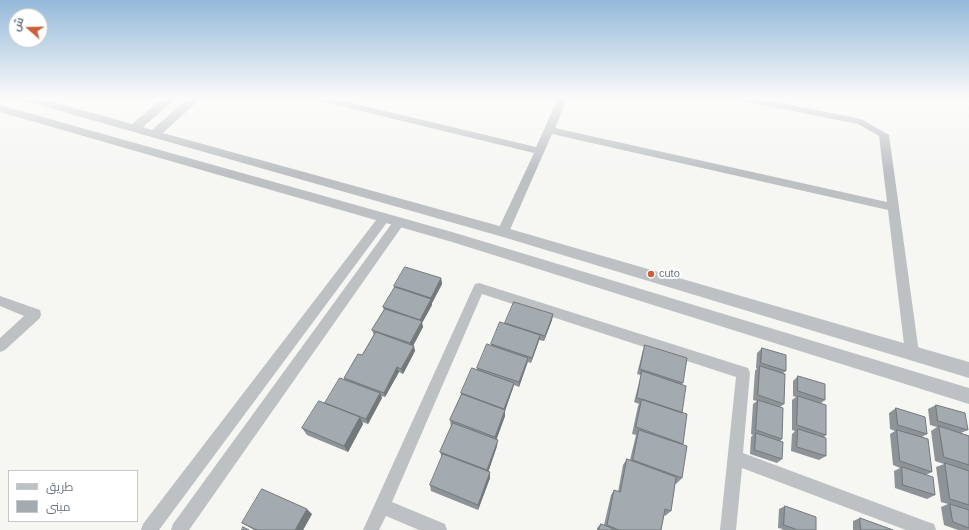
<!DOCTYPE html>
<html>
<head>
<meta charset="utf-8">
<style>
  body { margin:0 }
  #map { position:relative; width:969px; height:530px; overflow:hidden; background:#f6f6f3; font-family:Arial,Cairo,sans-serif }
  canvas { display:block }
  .legend { position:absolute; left:8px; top:470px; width:130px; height:52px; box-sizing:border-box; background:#fff; border:1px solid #c3c8cc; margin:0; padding:5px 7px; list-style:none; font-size:12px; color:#697580 }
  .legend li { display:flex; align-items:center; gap:8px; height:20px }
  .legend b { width:20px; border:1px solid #c3c8cc }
  .north { position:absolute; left:8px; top:8px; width:40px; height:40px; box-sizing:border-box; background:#fff; border:1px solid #c3c8cc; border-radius:50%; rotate:290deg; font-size:11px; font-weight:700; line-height:16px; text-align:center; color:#697580 }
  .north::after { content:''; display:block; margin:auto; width:14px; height:18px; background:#cd603c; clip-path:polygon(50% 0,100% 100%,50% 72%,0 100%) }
</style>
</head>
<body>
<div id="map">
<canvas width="969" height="530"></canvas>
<ul class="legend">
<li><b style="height:5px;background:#bdc1c4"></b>طريق</li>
<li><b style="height:11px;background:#a4abb0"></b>مبنى</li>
</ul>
<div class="north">ش</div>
</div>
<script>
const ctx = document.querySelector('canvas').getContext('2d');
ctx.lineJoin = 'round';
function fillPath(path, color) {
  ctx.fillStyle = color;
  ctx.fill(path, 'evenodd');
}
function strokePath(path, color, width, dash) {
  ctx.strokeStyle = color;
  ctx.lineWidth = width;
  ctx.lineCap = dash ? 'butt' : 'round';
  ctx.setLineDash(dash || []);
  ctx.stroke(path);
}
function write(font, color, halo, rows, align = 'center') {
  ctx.font = font + ' Arial,sans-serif';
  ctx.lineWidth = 4;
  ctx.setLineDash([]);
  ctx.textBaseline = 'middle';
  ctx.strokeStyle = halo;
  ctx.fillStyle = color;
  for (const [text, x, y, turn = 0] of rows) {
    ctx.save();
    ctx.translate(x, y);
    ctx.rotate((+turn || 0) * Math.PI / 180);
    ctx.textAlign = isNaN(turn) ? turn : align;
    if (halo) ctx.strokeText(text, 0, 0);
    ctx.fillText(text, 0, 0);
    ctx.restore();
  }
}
fillPath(new Path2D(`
  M319 99H335L536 147 558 99H567L555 128 887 202 879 136 858 124 747 102 743 99H761L861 119 889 135 919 353 917 357 912 359 907 357 905 353 888 210 552 134 509 232 507 235 503 236 499 235 497 232 534 153 320 101Z
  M384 214 388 215 390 218 388 221 159 530H141L143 524 380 215Z
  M399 218 403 219 405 222 403 225 189 530H171L173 524 395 219Z
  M479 283 748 368 750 373 743 453 928 522 934 524 936 530H906L742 468 736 530H720L736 377 482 294 392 502 445 524 447 530H419L386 516 379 530H363L473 288 475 284Z
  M0 296 40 310 41 314 40 318 5 350 0 352V338L24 316 0 306Z`), '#bdc1c4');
fillPath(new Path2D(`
  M23 99H42L132 124 162 99H175L143 127 152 130 187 99H200L163 133 503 227 969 362V378L503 237 25 101Z
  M0 105 452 232 969 388V404L452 242 0 112Z`), '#bdc1c4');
fillPath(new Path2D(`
  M441 278 442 284 432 303V305L422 323 423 327 413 345 415 351 403 374 399 372 385 397 381 396 382 398 368 424 362 422 363 424 348 452 307 435 302 428 345 380 344 378 362 355 374 335 372 330 384 310 383 307 395 288 394 286Z
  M553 314 552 320 544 341 539 340 531 363 528 362 519 387 514 385 513 388 505 410V416L496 439 497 446 488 472H490V478L478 510 431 491 430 485 442 458 440 452 451 427 450 420 461 395V393L477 370V368L491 346V344L505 324V323Z
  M645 345 683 383 682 384V413L683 444 682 445V478L676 484 675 483 671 511 665 516 664 515 661 530H597V528L601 524 604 525 611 495 614 490 618 492 623 465 627 459 630 460 636 435 632 434 638 406 639 404 634 402 641 375 637 374 643 350Z
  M762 348 786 371 783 373 784 404 780 407 782 439 780 441 782 459 777 463 750 454 751 437 753 435 751 434 753 404 757 401 753 400 755 371 757 368H756L757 353Z
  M798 376 825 400 821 403 826 435 823 438 826 456 819 460 791 451 792 434 795 431 792 430V400L796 397 793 396V381Z
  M936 405 968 430 961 433 969 436V471H968H969V530H958L944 525 941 507 948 504 941 502 936 467 944 464 935 461 931 431 937 427 930 425 928 409Z
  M896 408 927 434 922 437 932 472 926 475 935 495 927 499 895 488 894 471 900 468 893 465 890 434 895 431 890 429 889 413Z
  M785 506 816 530H781L783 529 778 528 779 509Z
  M312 514 303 530H254L242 523Z
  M860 518 893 530H853V521Z`), '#8d9397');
fillPath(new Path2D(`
  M441 278 442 284 432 303V305L422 323 423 327 412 348 410 343 421 324 420 320 431 300V298Z
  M553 314 552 320 544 341 545 336Z
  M540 335 539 341 531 363 532 358Z
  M414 346 415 351 403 374 401 369Z
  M528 358 527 363 519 387V382Z
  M397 367 399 372 385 397 384 393Z
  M514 383 513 388 504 414V409Z
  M380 393 382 398 368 424 366 419Z
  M505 410V416L495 444V437Z
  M360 417 363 424 348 452 344 446Z
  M498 440 497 446 487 476V470Z
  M490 472V478L478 510V505Z
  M307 509 312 514 303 530H295Z`), '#73787b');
const building = new Path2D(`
  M405 267 441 278 431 298 394 286Z
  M395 287 431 299 420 320 383 307Z
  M514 302 553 314 545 336 505 323Z
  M385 309 422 321 410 343 372 330Z
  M500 322 540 335 532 358 491 344Z
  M376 332 414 346 401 369 397 367 384 393 344 378 358 354 362 355Z
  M487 344 528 358 519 382 477 368Z
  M645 345 687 358 683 383 640 369Z
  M762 348 786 355V371L761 363Z
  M760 366 785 374 784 404 758 395Z
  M472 368 514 383 504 409 461 393Z
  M642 371 686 386 682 413 637 398Z
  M798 376 825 384V400L798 391Z
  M340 378 380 393 366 419 325 403Z
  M462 394 505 410 495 437 450 420Z
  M798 396 826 405V435L797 425Z
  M642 399 687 414 683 444 636 427Z
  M758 400 783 408 782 439 756 430Z
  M319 401 360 417 344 446 302 428Z
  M936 405 965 413 968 430 938 421Z
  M896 408 925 417 927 434 898 425Z
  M453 423 498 440 487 470 440 452Z
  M939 426 969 436V465L944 457Z
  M798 429 826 438V456L797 447Z
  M639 430 687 446 682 478 633 460Z
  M897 430 928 439 932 472 900 461Z
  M756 433 783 442 782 459 755 450Z
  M443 454 490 472 478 505 430 485Z
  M627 459 676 477 671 511 665 509 661 530H619L607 525 614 490 620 492Z
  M945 463 969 471V505L950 499Z
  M902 467 933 477 935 495 903 485Z
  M262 489 307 509 295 530H257L242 523Z
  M950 504 969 510V528L953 522Z
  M785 506 816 517V530H798L784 525Z
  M860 518 893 530H861Z
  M601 524 616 530H599Z
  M243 527 249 530H242Z`);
fillPath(building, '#a4abb0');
strokePath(building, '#73787b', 1);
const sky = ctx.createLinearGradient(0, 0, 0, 173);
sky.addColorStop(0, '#94b9da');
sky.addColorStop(0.57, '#fbfbfa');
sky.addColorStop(1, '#fbfbfa00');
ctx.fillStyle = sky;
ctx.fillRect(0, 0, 969, 173);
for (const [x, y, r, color] of [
  [651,274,4,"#cd603c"]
]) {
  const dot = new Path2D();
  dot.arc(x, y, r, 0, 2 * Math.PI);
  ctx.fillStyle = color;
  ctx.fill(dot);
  strokePath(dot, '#fff', 1.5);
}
write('11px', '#697580', '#fff', [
  ["cuto",659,274]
], 'left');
</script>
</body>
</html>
